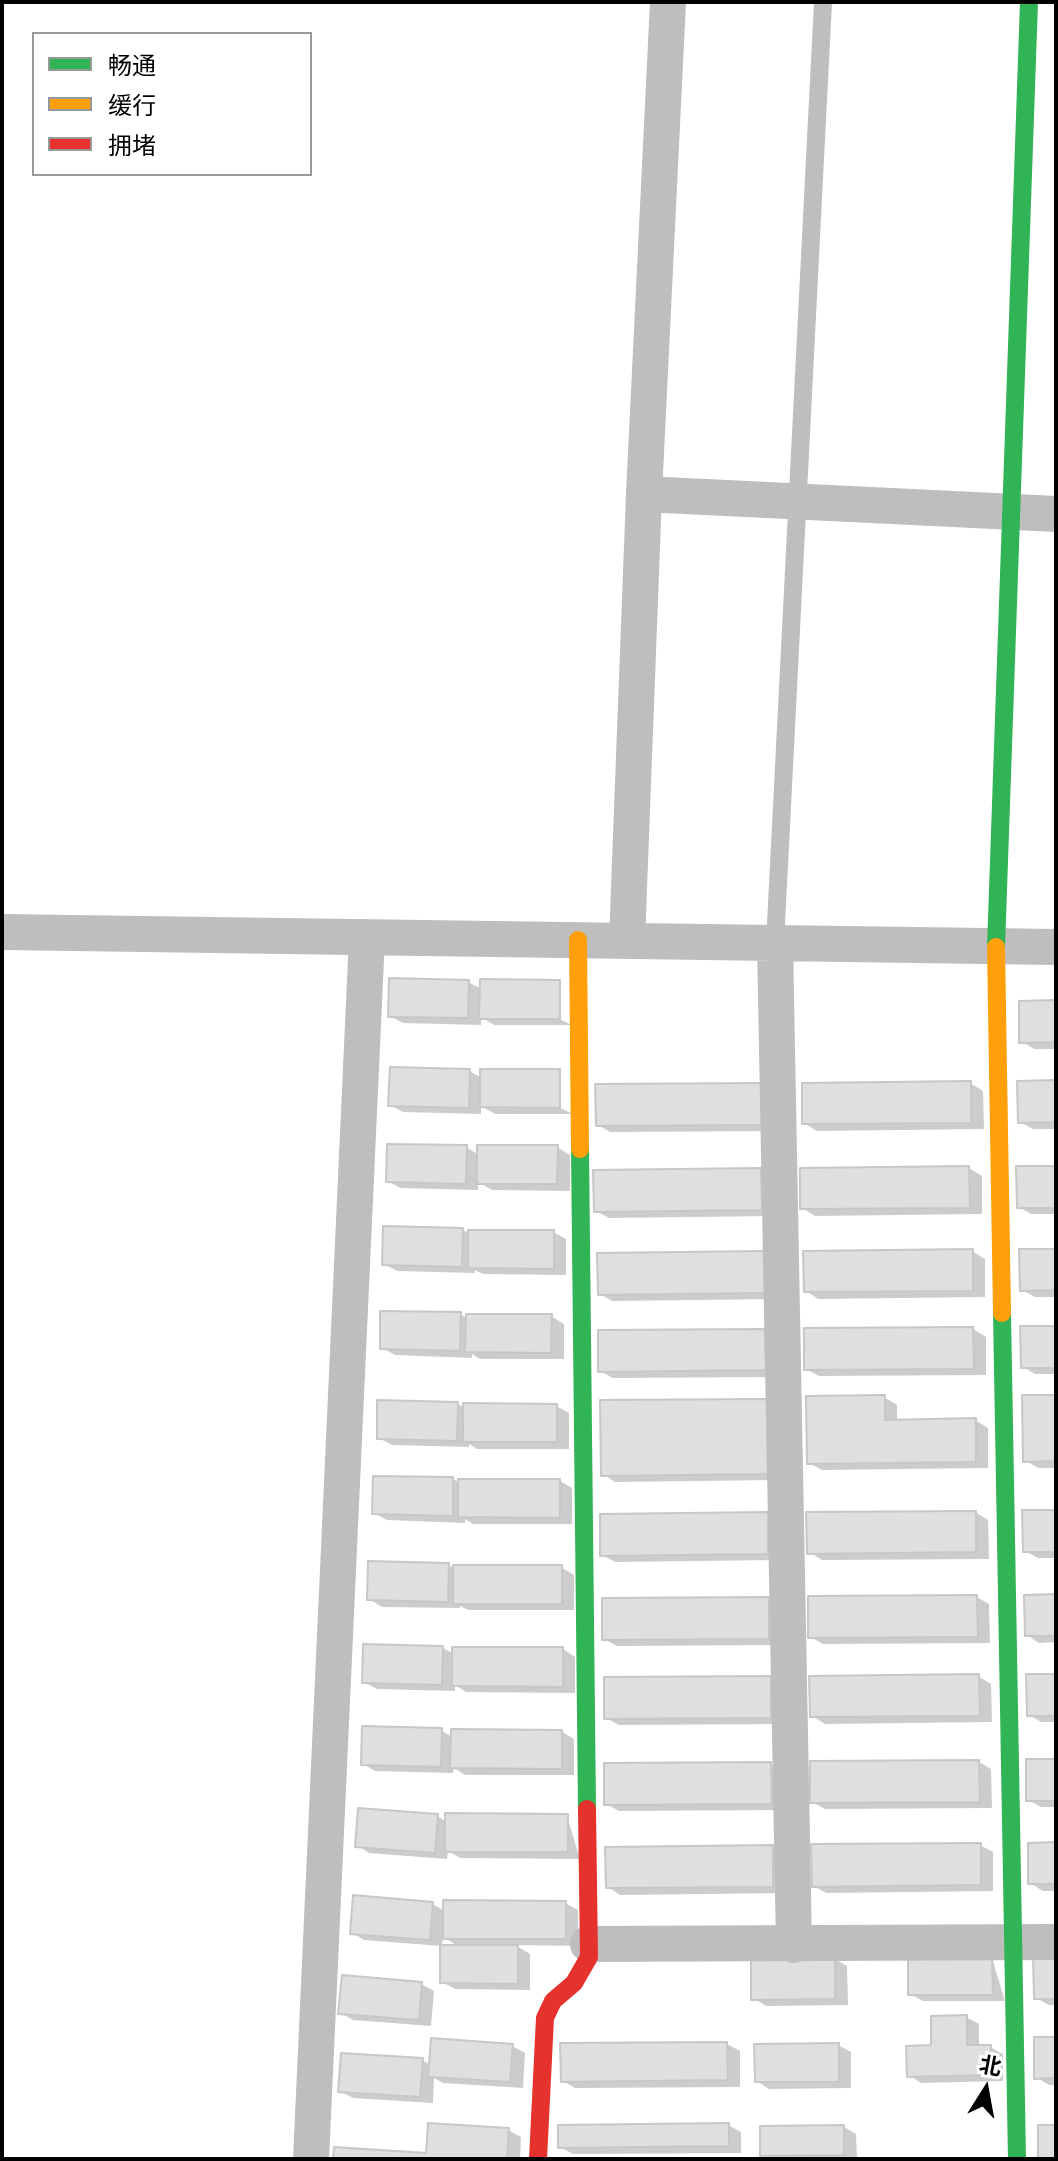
<!DOCTYPE html>
<html>
<head>
<meta charset="utf-8">
<style>
  body { margin:0 }
  #map { position:relative; width:1058px; height:2161px; overflow:hidden; background:#fff; font-family:Jost,"Noto Sans SC",sans-serif }
  canvas { display:block }
  .frame { position:absolute; inset:0; border:4px solid #000; pointer-events:none }
  .legend { position:absolute; left:32px; top:32px; width:280px; height:144px; box-sizing:border-box; background:#fff; border:2px solid #999; margin:0; padding:10px 14px; list-style:none; font-size:24px; color:#000 }
  .legend li { display:flex; align-items:center; gap:16px; height:40px }
  .legend b { width:40px; border:2px solid #999 }
  .north { position:absolute; left:946px; top:2049px; width:80px; height:80px; -webkit-text-stroke:6px #fff; paint-order:stroke; rotate:11deg; font-size:22px; font-weight:700; line-height:32px; text-align:center; color:#000 }
  .north::after { content:''; display:block; margin:auto; width:28px; height:36px; background:#000; clip-path:polygon(50% 0,100% 100%,50% 72%,0 100%) }
</style>
</head>
<body>
<div id="map">
<canvas width="1058" height="2161"></canvas>
<div class="frame"></div>
<ul class="legend">
<li><b style="height:10px;background:#30b455"></b>畅通</li>
<li><b style="height:10px;background:#ff9f0a"></b>缓行</li>
<li><b style="height:10px;background:#e5322d"></b>拥堵</li>
</ul>
<div class="north">北</div>
</div>
<script>
const ctx = document.querySelector('canvas').getContext('2d');
ctx.lineJoin = 'round';
function fillPath(path, color) {
  ctx.fillStyle = color;
  ctx.fill(path, 'evenodd');
}
function strokePath(path, color, width, dash) {
  ctx.strokeStyle = color;
  ctx.lineWidth = width;
  ctx.lineCap = dash ? 'butt' : 'round';
  ctx.setLineDash(dash || []);
  ctx.stroke(path);
}
fillPath(new Path2D(`
  M468 982 482 989V982L572 1025H494L481 1017V1025L403 1023 390 1016Z
  M1056 1002V1049H1034L1021 1041Z
  M469 1071 482 1078V1071L573 1114H495L481 1106V1114L403 1112 390 1105Z
  M1056 1082V1129H1033L1020 1122Z
  M970 1083 983 1091 984 1129 817 1131 804 1123Z
  M762 1085 775 1131 610 1132 598 1125Z
  M466 1147 479 1155 557 1147 570 1155V1191L492 1190 478 1182V1190L400 1188 388 1181Z
  M969 1168 982 1176V1214L815 1216 802 1208Z
  M1056 1168V1214H1031L1019 1207Z
  M761 1170 773 1178 774 1216 609 1218 596 1211Z
  M463 1230 470 1234 553 1232 566 1239V1275L483 1274 475 1270V1273L397 1271 384 1264Z
  M972 1251 985 1259V1297L818 1299 806 1291Z
  M1056 1251V1297H1035L1022 1290Z
  M764 1253 777 1299 612 1301 600 1294Z
  M460 1314 468 1319 551 1316 564 1324V1359H480L472 1354V1358L395 1355 382 1348Z
  M1056 1328V1374H1035L1023 1367Z
  M973 1329 986 1337V1375L819 1376 806 1369Z
  M765 1331 778 1377 613 1378 600 1371Z
  M884 1397 897 1405V1421L975 1420 988 1428V1468L822 1470 809 1463Z
  M1056 1397V1468H1038L1025 1460Z
  M767 1401 780 1480 615 1482 603 1474Z
  M458 1404 465 1408 556 1406 569 1413V1449H477L469 1444V1447L392 1445 379 1438Z
  M453 1479 460 1483 560 1481 572 1488V1524H473L465 1519V1523L387 1520 374 1513Z
  M975 1512 988 1520 989 1559 822 1560 809 1552Z
  M1056 1512V1558H1038L1025 1551Z
  M767 1514 780 1560 615 1562 602 1555Z
  M448 1565 455 1569 561 1567 574 1575V1610H468L460 1606V1608L382 1607 369 1599Z
  M1056 1596V1642L1039 1643 1027 1635Z
  M977 1597 989 1604 990 1643 823 1644 810 1637Z
  M769 1599 781 1606 782 1645 617 1646 604 1639Z
  M443 1648 454 1654 563 1649 575 1657V1693L466 1692 455 1685V1691L377 1689 364 1682Z
  M978 1676 991 1684 992 1722 825 1724 812 1716Z
  M1056 1676V1722H1041L1029 1715Z
  M771 1678 784 1724 619 1725 606 1718Z
  M441 1730 452 1737 562 1732 574 1739V1775H465L454 1768 453 1773 375 1771 363 1764Z
  M1056 1761V1807H1041L1028 1800Z
  M979 1762 991 1769 992 1808 825 1809 812 1802Z
  M770 1764 783 1771 784 1810 619 1811 606 1804Z
  M437 1816 447 1822 567 1816 580 1859 460 1858 448 1851 447 1859 369 1853 357 1845Z
  M1056 1844V1891H1043L1030 1883Z
  M980 1845 993 1852V1891L826 1893 814 1886Z
  M773 1847 785 1854 786 1893 620 1895 608 1887Z
  M565 1903 578 1910V1946L515 1945 530 1954V1990L455 1989 442 1982V1946L364 1940 352 1933 432 1904 445 1911ZM443 1937 460 1947H442Z
  M992 1958 1005 2001H923L910 1994Z
  M835 1959 847 1966 848 2005 766 2006 753 1998Z
  M1056 1959V2005H1049L1036 1998Z
  M421 1984 434 1991 431 2026 353 2020 341 2013Z
  M966 2017 979 2024V2047H990L1003 2054V2081L921 2083 909 2075 933 2047Z
  M1056 2039V2085H1049L1036 2077Z
  M727 2044 740 2051V2087L575 2088 563 2081Z
  M838 2045 851 2052V2088L769 2089 757 2081Z
  M512 2046 525 2053 523 2088 443 2083 434 2078 433 2103 353 2098 340 2091 422 2060 431 2065Z
  M728 2125 741 2132V2153L573 2154 560 2147Z
  M844 2127 856 2134 857 2159H770L762 2154Z
  M508 2130 521 2137 520 2159H335L428 2155Z`), '#0003');
const building = new Path2D(`
  M389 978 469 980 468 1018 388 1017Z
  M480 979 560 980V1019H479Z
  M1056 1000V1042L1019 1043V1001Z
  M390 1067 470 1069 469 1108 388 1106Z
  M480 1069H560V1108L480 1107Z
  M1056 1080V1122L1018 1123 1017 1081Z
  M971 1081V1123L802 1124V1083Z
  M763 1083V1125L596 1126 595 1084Z
  M387 1144 467 1145 466 1184 386 1182Z
  M477 1145H558L557 1184H477Z
  M969 1166 970 1208 800 1209V1168Z
  M1016 1166H1056V1208H1017Z
  M761 1168 762 1210 594 1212 593 1170Z
  M383 1226 463 1228 462 1267 382 1265Z
  M468 1230H554V1269L468 1268Z
  M973 1249V1291L804 1292 803 1251Z
  M1019 1249H1056V1290L1020 1291Z
  M764 1251 765 1293 598 1295 597 1253Z
  M380 1311 461 1312 460 1351 380 1349Z
  M466 1314H552L551 1353 465 1352Z
  M1020 1326H1056V1368H1021Z
  M973 1327 974 1369 804 1370V1328Z
  M765 1329 766 1370 598 1372V1330Z
  M885 1395V1420L976 1418V1462L807 1464 806 1396Z
  M1022 1395H1056V1461L1023 1462Z
  M767 1399 768 1474 601 1476 600 1400Z
  M377 1400 458 1402 457 1441 377 1439Z
  M463 1403 557 1404V1442H463Z
  M373 1476 453 1477V1516L372 1514Z
  M458 1479H560V1518L458 1517Z
  M1022 1510H1056V1552H1023Z
  M976 1511V1552L807 1554 806 1512Z
  M768 1512V1554L600 1556V1514Z
  M368 1561 449 1563 448 1602 367 1600Z
  M453 1565H562V1604H453Z
  M1056 1594V1636H1025L1024 1595Z
  M977 1595 978 1637 808 1638V1596Z
  M769 1597V1639L602 1640V1598Z
  M363 1644 443 1646 442 1685 362 1683Z
  M452 1647H563V1687L452 1686Z
  M979 1674 980 1716 810 1717 809 1676Z
  M1026 1674H1056V1716H1027Z
  M771 1676V1718L604 1719V1677Z
  M362 1726 442 1728 441 1767 361 1765Z
  M451 1729 562 1730V1769L450 1768Z
  M1026 1759H1056V1801H1026Z
  M979 1760 980 1802 810 1803V1761Z
  M771 1762 772 1804 604 1805V1763Z
  M358 1808 438 1814 435 1853 355 1847Z
  M445 1813 568 1814V1852H445Z
  M1056 1842V1884H1028V1843Z
  M981 1843V1885L812 1887 811 1844Z
  M773 1845V1887L606 1888 605 1847Z
  M353 1895 433 1902 430 1940 350 1934Z
  M443 1900 566 1901V1939H443Z
  M440 1945H518V1984L440 1983Z
  M992 1956 993 1995H908V1957Z
  M835 1957V1999L751 2000V1958Z
  M1033 1957H1056V1999H1034Z
  M342 1975 422 1982 419 2020 338 2014Z
  M967 2015V2045H991V2075L907 2077 906 2046 931 2045V2016Z
  M1034 2037H1056V2078L1034 2079Z
  M431 2038 513 2044 510 2082 428 2077Z
  M727 2042 728 2080 561 2082 560 2043Z
  M839 2043V2082H755L754 2044Z
  M341 2053 423 2058 420 2097 338 2092Z
  M428 2123 509 2128 507 2159H333L334 2147 426 2153Z
  M729 2123V2146L558 2148V2125Z
  M844 2125V2155L760 2156V2126Z
  M1038 2125H1056V2159H1038Z`);
fillPath(building, '#dfdfdf');
strokePath(building, '#c7c7c7', 2);
strokePath(new Path2D(`
  M775 943 823 2`), '#bebebe', 18);
strokePath(new Path2D(`
  M644 494 1056 514
  M2 932 1056 947
  M627 941 644 494 668 2
  M775 943 794 1945
  M588 1944 1056 1942
  M311 2159 367 937`), '#bebebe', 36);
strokePath(new Path2D(`
  M996 947 1029 2
  M580 1149 587 1809
  M1002 1313 1017 2159`), '#30b455', 18);
strokePath(new Path2D(`
  M578 940 580 1149
  M996 947 1002 1313`), '#ff9f0a', 18);
strokePath(new Path2D(`
  M538 2159 545 2018 553 2001 574 1983 589 1957 587 1809`), '#e5322d', 18);
</script>
</body>
</html>
